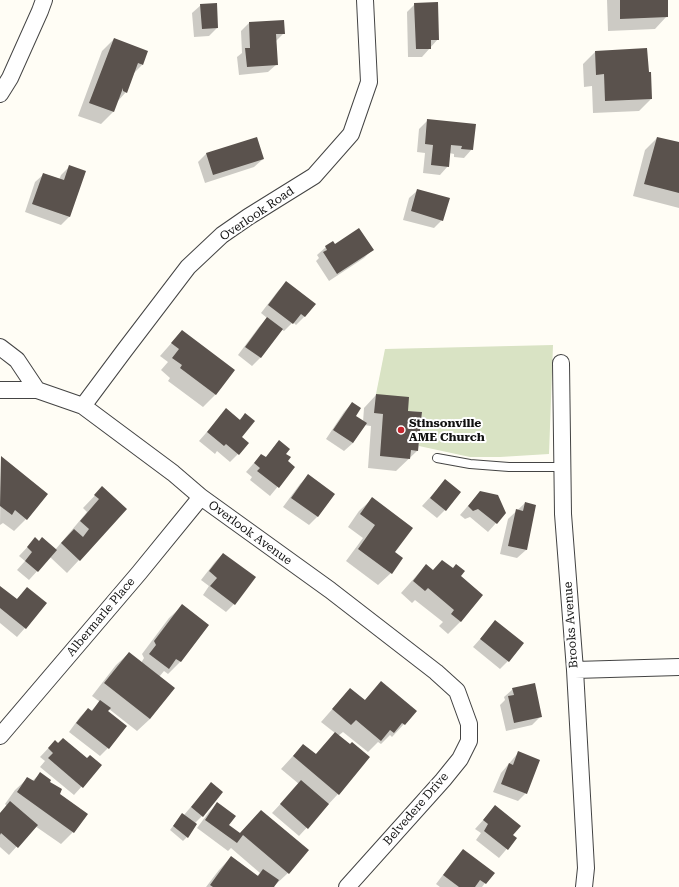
<!DOCTYPE html>
<html>
<head>
<meta charset="utf-8">
<style>
  body { margin:0 }
  canvas { display:block; background:#fffdf5 }
</style>
</head>
<body>
<canvas width="679" height="887"></canvas>
<script>
const ctx = document.querySelector('canvas').getContext('2d');
ctx.lineJoin = 'round';
function fillPath(path, color) {
  ctx.fillStyle = color;
  ctx.fill(path, 'evenodd');
}
function strokePath(path, color, width, dash) {
  ctx.strokeStyle = color;
  ctx.lineWidth = width;
  ctx.lineCap = dash ? 'butt' : 'round';
  ctx.setLineDash(dash || []);
  ctx.stroke(path);
}
function write(font, color, halo, rows, align = 'center') {
  ctx.font = font + ' "Roboto Serif",serif';
  ctx.lineWidth = 4;
  ctx.setLineDash([]);
  ctx.textBaseline = 'middle';
  ctx.strokeStyle = halo;
  ctx.fillStyle = color;
  for (const [text, x, y, turn = 0] of rows) {
    ctx.save();
    ctx.translate(x, y);
    ctx.rotate((+turn || 0) * Math.PI / 180);
    ctx.textAlign = isNaN(turn) ? turn : align;
    if (halo) ctx.strokeText(text, 0, 0);
    ctx.fillText(text, 0, 0);
    ctx.restore();
  }
}
fillPath(new Path2D(`
  M553 345 549 454 500 457H470L419 446 422 412 408 411 376 394 385 349Z`), '#d9e3c4');
fillPath(new Path2D(`
  M607 0H667V16L655 29 608 31Z
  M415 4 438 39 422 57H408L407 12Z
  M201 5 217 28 209 36 194 37 192 13Z
  M249 23 284 33 276 41 277 64 268 72 239 75 237 57 242 53 241 31Z
  M114 39 142 65 134 73 126 92 117 102 113 112 101 124 78 116 102 51Z
  M595 52 651 99 639 111 593 113 592 86 584 87 583 64Z
  M428 120 472 149 464 158 454 157V154L449 153 448 166 440 175 423 173 425 153 417 152 419 129Z
  M256 138 263 159 254 167 205 183 198 162 206 154Z
  M657 138 679 143V208L633 196 645 150Z
  M70 166 85 172 69 217 61 225 25 212 35 182 44 174 59 180 61 175Z
  M418 190 442 220 434 228 403 220 409 198Z
  M335 245 372 250 364 258 329 281 316 261 319 258 317 255 326 247Z
  M286 283 305 316 296 325 293 322 284 331 281 329 261 357 252 366 238 355 259 327 267 318 261 313 278 291Z
  M182 331 234 371 215 395 203 407 168 381 170 378 161 370 168 362 160 356Z
  M376 395 406 411 417 451 396 471 368 468 371 426 364 425 353 443 344 451 326 439 344 412 352 403 354 416 363 422 364 408Z
  M226 410 239 420 245 415 240 438 238 454 230 462 217 451 215 454 199 441Z
  M279 441 285 454 287 461 294 467 270 496 250 480 252 477 246 472 261 455 265 458Z
  M1 457 46 494 26 519 14 531 3 523 0 525Z
  M308 476 333 494 317 517 309 525 283 507 300 484Z
  M445 481V510L437 518 422 506Z
  M102 488 126 509 67 573 50 557 29 580 17 570 25 561 19 556 35 539 55 550 87 512 83 508Z
  M480 492 505 513 488 532 470 517 465 519 460 515Z
  M372 499 393 553 391 573 378 585 346 561 363 538 348 527 359 511Z
  M525 503 526 550 517 558 500 554 508 519Z
  M223 554 234 604 226 612 203 595 209 586 201 580 215 562Z
  M426 565 432 571 452 569 460 576 461 621 448 634 439 626 443 622 415 600 412 603 401 593Z
  M0 587 16 600 27 589 25 628 17 637 0 623Z
  M182 606 208 626 180 662 168 674 164 671 159 677 150 719 137 731 109 709 107 712 108 748 100 756 69 732 80 717 88 709 91 711 100 702 92 696 116 665 129 653 141 663 144 658 142 654 169 618Z
  M496 621 508 661 500 669 473 647Z
  M381 683 404 724 392 737 390 735 381 744 378 742 368 752 343 732 338 736V794L299 836 272 813 299 784 281 769 303 745 315 755 335 733 321 722 350 689 364 701Z
  M513 689 541 716 532 725 506 731 500 705 505 700 504 697Z
  M55 741 87 760 101 765 74 795 40 767 45 761 40 757Z
  M518 753 526 793 518 801 493 792 501 773Z
  M40 774 48 782 73 832 61 844 35 826 9 855 0 847V813L7 806 5 804 15 790 28 778 32 781Z
  M211 783 202 816 195 823 187 837 183 841 170 830 179 818 184 815Z
  M218 804 228 825 239 834 261 811 307 850 288 873 273 887H206L219 870 231 857 257 876 260 873 231 848 228 851 197 828 209 812Z
  M495 807 512 835 516 838 499 858 476 840 481 833 475 829Z
  M463 850 485 883 482 887H440L436 884 455 859Z`), '#0003');
fillPath(new Path2D(`
  M620 0H668V17L620 19Z
  M438 2 439 40H431V49H416L414 3Z
  M217 3 218 28 202 29 200 4Z
  M284 20 285 34H276L278 65 247 67 245 48H250L249 22Z
  M114 38 148 51 143 65 138 63 127 93 123 91V88L114 112 89 103Z
  M647 48 649 72H651L652 99 605 101 604 74 596 75 595 51Z
  M427 119 476 124 473 150 461 149 462 146 451 145 449 167 431 165 433 145 425 144Z
  M257 137 264 159 213 175 206 153Z
  M657 137 679 142V193L644 184Z
  M69 165 86 171 70 217 32 204 43 173 64 180Z
  M417 189 450 198 443 221 411 211Z
  M359 228 374 250 337 274 323 252 327 250 325 246 333 241 335 244Z
  M286 281 316 304 305 317 301 314 293 324 268 305Z
  M267 317 283 329 261 358 245 347Z
  M182 330 235 370 216 395 180 368 182 365 172 358 179 349 171 343Z
  M376 394 409 397 408 411 422 412 418 451 411 450 410 459 380 456 383 414 374 413Z
  M352 402 361 408 356 416 367 423 353 443 333 430Z
  M226 408 240 420 245 413 255 421 242 437 249 443 239 455 226 444 224 446 207 432Z
  M279 440 290 449 286 454 291 457 288 461 295 467 279 488 257 471 260 468 254 463 261 454 266 457Z
  M1 456 48 494 27 520 15 510 12 515 0 506Z
  M308 474 335 494 318 517 291 498Z
  M445 479 461 492 446 511 430 498Z
  M102 486 127 509 80 561 61 543 74 529 83 537 89 529 80 521 99 499 94 495Z
  M480 491 498 495 506 513 497 524 478 509 473 511 468 506Z
  M372 497 413 528 395 552 403 558 392 574 358 549 375 525 360 514Z
  M525 502 536 505 527 550 508 546 516 509 523 511Z
  M35 537 39 541 42 537 57 550 38 572 25 561 32 552 27 547Z
  M223 553 256 577 235 605 210 586 217 578 209 571Z
  M442 560 453 568 456 564 465 571 461 576 483 595 461 622 451 614 454 610 428 588 425 591 413 581 426 564 433 570Z
  M0 586 17 599 27 587 47 603 26 629 0 608Z
  M182 604 209 625 181 662 176 659 169 669 149 654 156 645 154 641Z
  M495 620 524 643 509 662 480 639Z
  M129 652 175 688 150 719 104 683Z
  M381 681 417 711 405 725 402 723 394 733 390 730 381 741 356 720 351 725 332 709 350 688 365 700Z
  M535 683 542 717 514 723 508 696 514 695 512 688Z
  M100 700 111 708 108 711 127 726 109 749 76 723 88 708 92 711Z
  M335 732 350 744 352 742 370 757 339 795 293 756 303 744 316 754Z
  M63 738 87 758 90 755 102 765 83 788 48 758 53 753 48 748 55 740 58 743Z
  M518 751 540 760 527 794 501 784 509 763 513 765Z
  M40 772 51 780 50 782 62 789 60 794 88 814 74 833 17 792 27 777 34 781Z
  M301 780 329 804 308 829 280 804Z
  M211 782 223 792 203 817 191 807Z
  M10 801 38 825 18 848 1 833 0 835V813Z
  M217 802 236 816 229 825 240 833 261 810 309 850 289 874 243 835 237 843 205 820Z
  M495 805 521 826 513 835 517 838 508 850 484 831 488 824 483 820Z
  M182 813 197 824 188 838 173 826Z
  M463 849 495 873 486 884 480 880 475 887H459L443 875Z
  M231 856 258 876 263 869 279 880 274 887H213L210 885Z`), '#5a524d');
const service = new Path2D(`
  M437 458 470 464 509 467H562`);
const minor = new Path2D(`
  M0 94 10 78 40 11 44 0
  M0 347 17 360 37 390
  M561 363 563 514 575 670 586 868 584 887
  M0 390H37L83 406 173 473 201 497 330 590 436 672 457 691 469 724V741L460 759 443 780 347 887
  M83 406 124 351 188 267 222 235 248 217 314 176 351 134 369 82 365 0
  M575 670 679 667
  M0 736 139 573 201 497`);
strokePath(service, '#444', 10);
strokePath(minor, '#444', 18);
strokePath(service, '#fff', 8);
strokePath(minor, '#fff', 16);
for (const [x, y, r, color] of [
  [401,430,4,"#c4262e"]
]) {
  const dot = new Path2D();
  dot.arc(x, y, r, 0, 2 * Math.PI);
  ctx.fillStyle = color;
  ctx.fill(dot);
  strokePath(dot, '#fff', 1.5);
}
write('12px', '#111', '#fff', [
  ["Overlook Road",257,214,-34],
  ["Overlook Avenue",250,533,36],
  ["Albermarle Place",101,617,-50],
  ["Brooks Avenue",571,625,-94],
  ["Belvedere Drive",416,809,-49]
]);
write('bold 12px', '#111', '#fff', [
  ["Stinsonville",409,423],
  ["AME Church",409,437]
], 'left');
</script>
</body>
</html>
